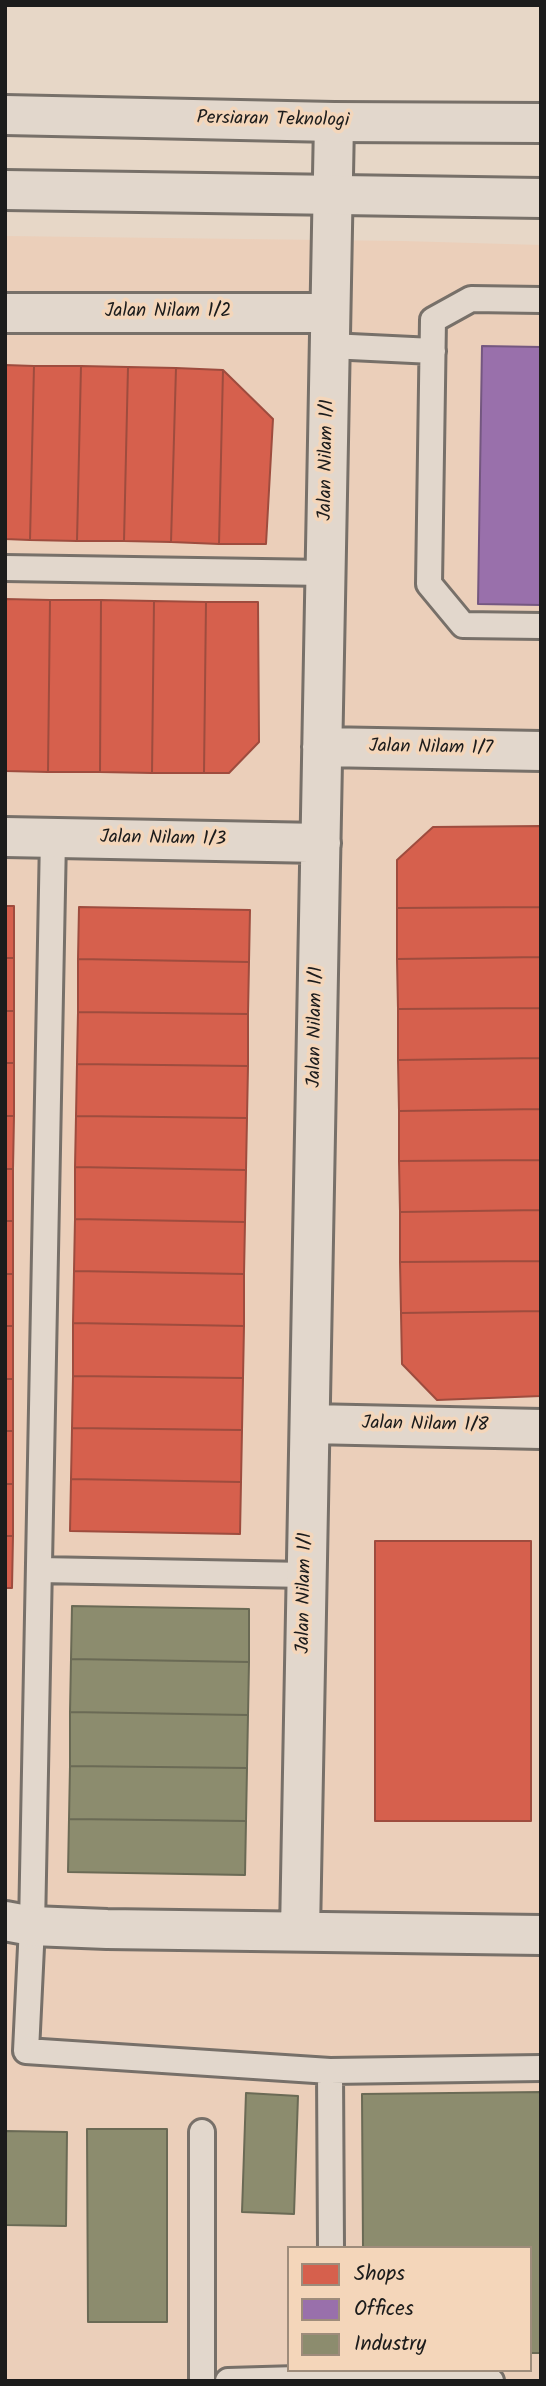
<!DOCTYPE html>
<html>
<head>
<meta charset="utf-8">
<style>
  body { margin:0 }
  #map { position:relative; width:546px; height:2386px; overflow:hidden; background:#e7d7c7; font-family:Kalam,sans-serif }
  canvas { display:block }
  .frame { position:absolute; inset:0; border:7px solid #1c1c1c; pointer-events:none }
  .legend { position:absolute; left:287px; top:2246px; width:245px; height:126px; box-sizing:border-box; background:#f4d6ba; border:2px solid #9e8c7b; margin:0; padding:9px 12px; list-style:none; font-size:21px; color:#1c1c1c }
  .legend li { display:flex; align-items:center; gap:14px; height:35px }
  .legend b { width:35px; border:2px solid #9e8c7b }
</style>
</head>
<body>
<div id="map">
<canvas width="546" height="2386"></canvas>
<div class="frame"></div>
<ul class="legend">
<li><b style="height:19px;background:#d6604d"></b>Shops</li>
<li><b style="height:19px;background:#9970ab"></b>Offices</li>
<li><b style="height:19px;background:#8c8c6e"></b>Industry</li>
</ul>
</div>
<script>
const ctx = document.querySelector('canvas').getContext('2d');
ctx.lineJoin = 'round';
function fillPath(path, color) {
  ctx.fillStyle = color;
  ctx.fill(path, 'evenodd');
}
function strokePath(path, color, width, dash) {
  ctx.strokeStyle = color;
  ctx.lineWidth = width;
  ctx.lineCap = dash ? 'butt' : 'round';
  ctx.setLineDash(dash || []);
  ctx.stroke(path);
}
function write(font, color, halo, rows, align = 'center') {
  ctx.font = font + ' Kalam,sans-serif';
  ctx.lineWidth = 7;
  ctx.setLineDash([]);
  ctx.textBaseline = 'middle';
  ctx.strokeStyle = halo;
  ctx.fillStyle = color;
  for (const [text, x, y, turn = 0] of rows) {
    ctx.save();
    ctx.translate(x, y);
    ctx.rotate((+turn || 0) * Math.PI / 180);
    ctx.textAlign = isNaN(turn) ? turn : align;
    if (halo) ctx.strokeText(text, 0, 0);
    ctx.fillText(text, 0, 0);
    ctx.restore();
  }
}
fillPath(new Path2D(`
  M5 236 403 241 541 245V2381H5ZM289 2248H530V2370H289Z`), '#ebcfba');
const shops = new Path2D(`
  M5 365 34 366 30 540 5 539Z
  M34 366H81L77 541 30 540Z
  M81 366 128 367 124 541H77Z
  M128 367 176 368 171 542 124 541Z
  M176 368 223 370 219 544 171 542Z
  M223 370 273 419 266 544H219Z
  M5 599 50 600 48 772 5 771Z
  M50 600H101L100 772H48Z
  M101 600 154 601 152 773 100 772Z
  M154 601 206 602 204 773H152Z
  M206 602H258L259 742 229 773H204Z
  M541 826V907L397 908V860L433 827Z
  M5 906H14V958H5Z
  M79 907 250 910 249 962 78 959Z
  M541 907V957L397 959V908Z
  M541 957V1008L398 1009 397 959Z
  M5 958H14V1011H5Z
  M78 959 249 962 248 1014 78 1012Z
  M541 1008V1058L398 1060V1009Z
  M5 1011H14V1063H5Z
  M78 1012 248 1014V1066L77 1064Z
  M541 1058V1109L399 1111 398 1060Z
  M5 1063H14V1116H5Z
  M77 1064 248 1066 247 1118 76 1116Z
  M541 1109V1160L399 1161V1111Z
  M5 1116H14L13 1169H5Z
  M76 1116 247 1118 246 1170 75 1167Z
  M541 1160V1210L400 1212 399 1161Z
  M75 1167 246 1170 245 1222 75 1219Z
  M5 1169H13V1221H5Z
  M541 1210V1261L400 1262V1212Z
  M75 1219 245 1222 244 1274 74 1271Z
  M5 1221H13V1274H5Z
  M541 1261V1311L401 1313 400 1262Z
  M74 1271 244 1274V1326L73 1323Z
  M5 1274H13V1326H5Z
  M541 1311V1396L437 1400 402 1364 401 1313Z
  M73 1323 244 1326 243 1378 73 1376Z
  M5 1326H13V1379H5Z
  M73 1376 243 1378 242 1430 72 1428Z
  M5 1379H13V1431H5Z
  M72 1428 242 1430 241 1482 71 1479Z
  M5 1431H13V1484H5Z
  M71 1479 241 1482 240 1534 70 1531Z
  M5 1484H13V1536H5Z
  M5 1536H13L12 1588H5Z
  M375 1541H531V1821H375Z`);
fillPath(shops, '#d6604d');
strokePath(shops, '#9e4c3e', 2);
const offices = new Path2D(`
  M482 346 541 347V605L478 604Z`);
fillPath(offices, '#9970ab');
strokePath(offices, '#745780', 2);
const industry = new Path2D(`
  M72 1606 249 1609V1662L71 1659Z
  M71 1659 249 1662 248 1715 70 1712Z
  M70 1712 248 1715 247 1768 70 1766Z
  M70 1766 247 1768 246 1821 69 1819Z
  M69 1819 246 1821 245 1875 68 1872Z
  M541 2092V2353H530V2248H363L362 2094Z
  M246 2093 298 2096 294 2214 242 2212Z
  M87 2129H167V2322H88Z
  M5 2131 67 2132 66 2226 5 2225Z`);
fillPath(industry, '#8c8c6e');
strokePath(industry, '#6a6a55', 2);
const service = new Path2D(`
  M541 300 471 299 433 320 429 584 463 625 541 626
  M330 346 433 351
  M5 568 326 573
  M53 838 32 1926 26 2051 330 2071
  M39 1570 307 1575
  M202 2132V2381
  M331 2248 330 2071 541 2068
  M228 2381 332 2378 491 2381`);
const minor = new Path2D(`
  M5 313H330
  M322 747 541 751
  M5 837 321 843
  M310 1424 541 1429
  M5 1921 32 1926 107 1929 541 1935
  M300 1931 334 122`);
const secondary = new Path2D(`
  M5 115 334 122 541 123
  M5 190 541 198`);
strokePath(service, '#777069', 30);
strokePath(minor, '#777069', 44);
strokePath(secondary, '#777069', 44);
strokePath(service, '#e2d7cc', 24);
strokePath(minor, '#e2d7cc', 38);
strokePath(secondary, '#e2d7cc', 38);
write('19px', '#1c1c1c', '#f4d6ba', [
  ["Persiaran Teknologi",273,121,1],
  ["Jalan Nilam 1/2",168,313],
  ["Jalan Nilam 1/1",328,460,-89],
  ["Jalan Nilam 1/7",431,749,1],
  ["Jalan Nilam 1/3",163,840,1],
  ["Jalan Nilam 1/1",317,1027,-89],
  ["Jalan Nilam 1/8",425,1426,1],
  ["Jalan Nilam 1/1",306,1593,-89]
]);
</script>
</body>
</html>
